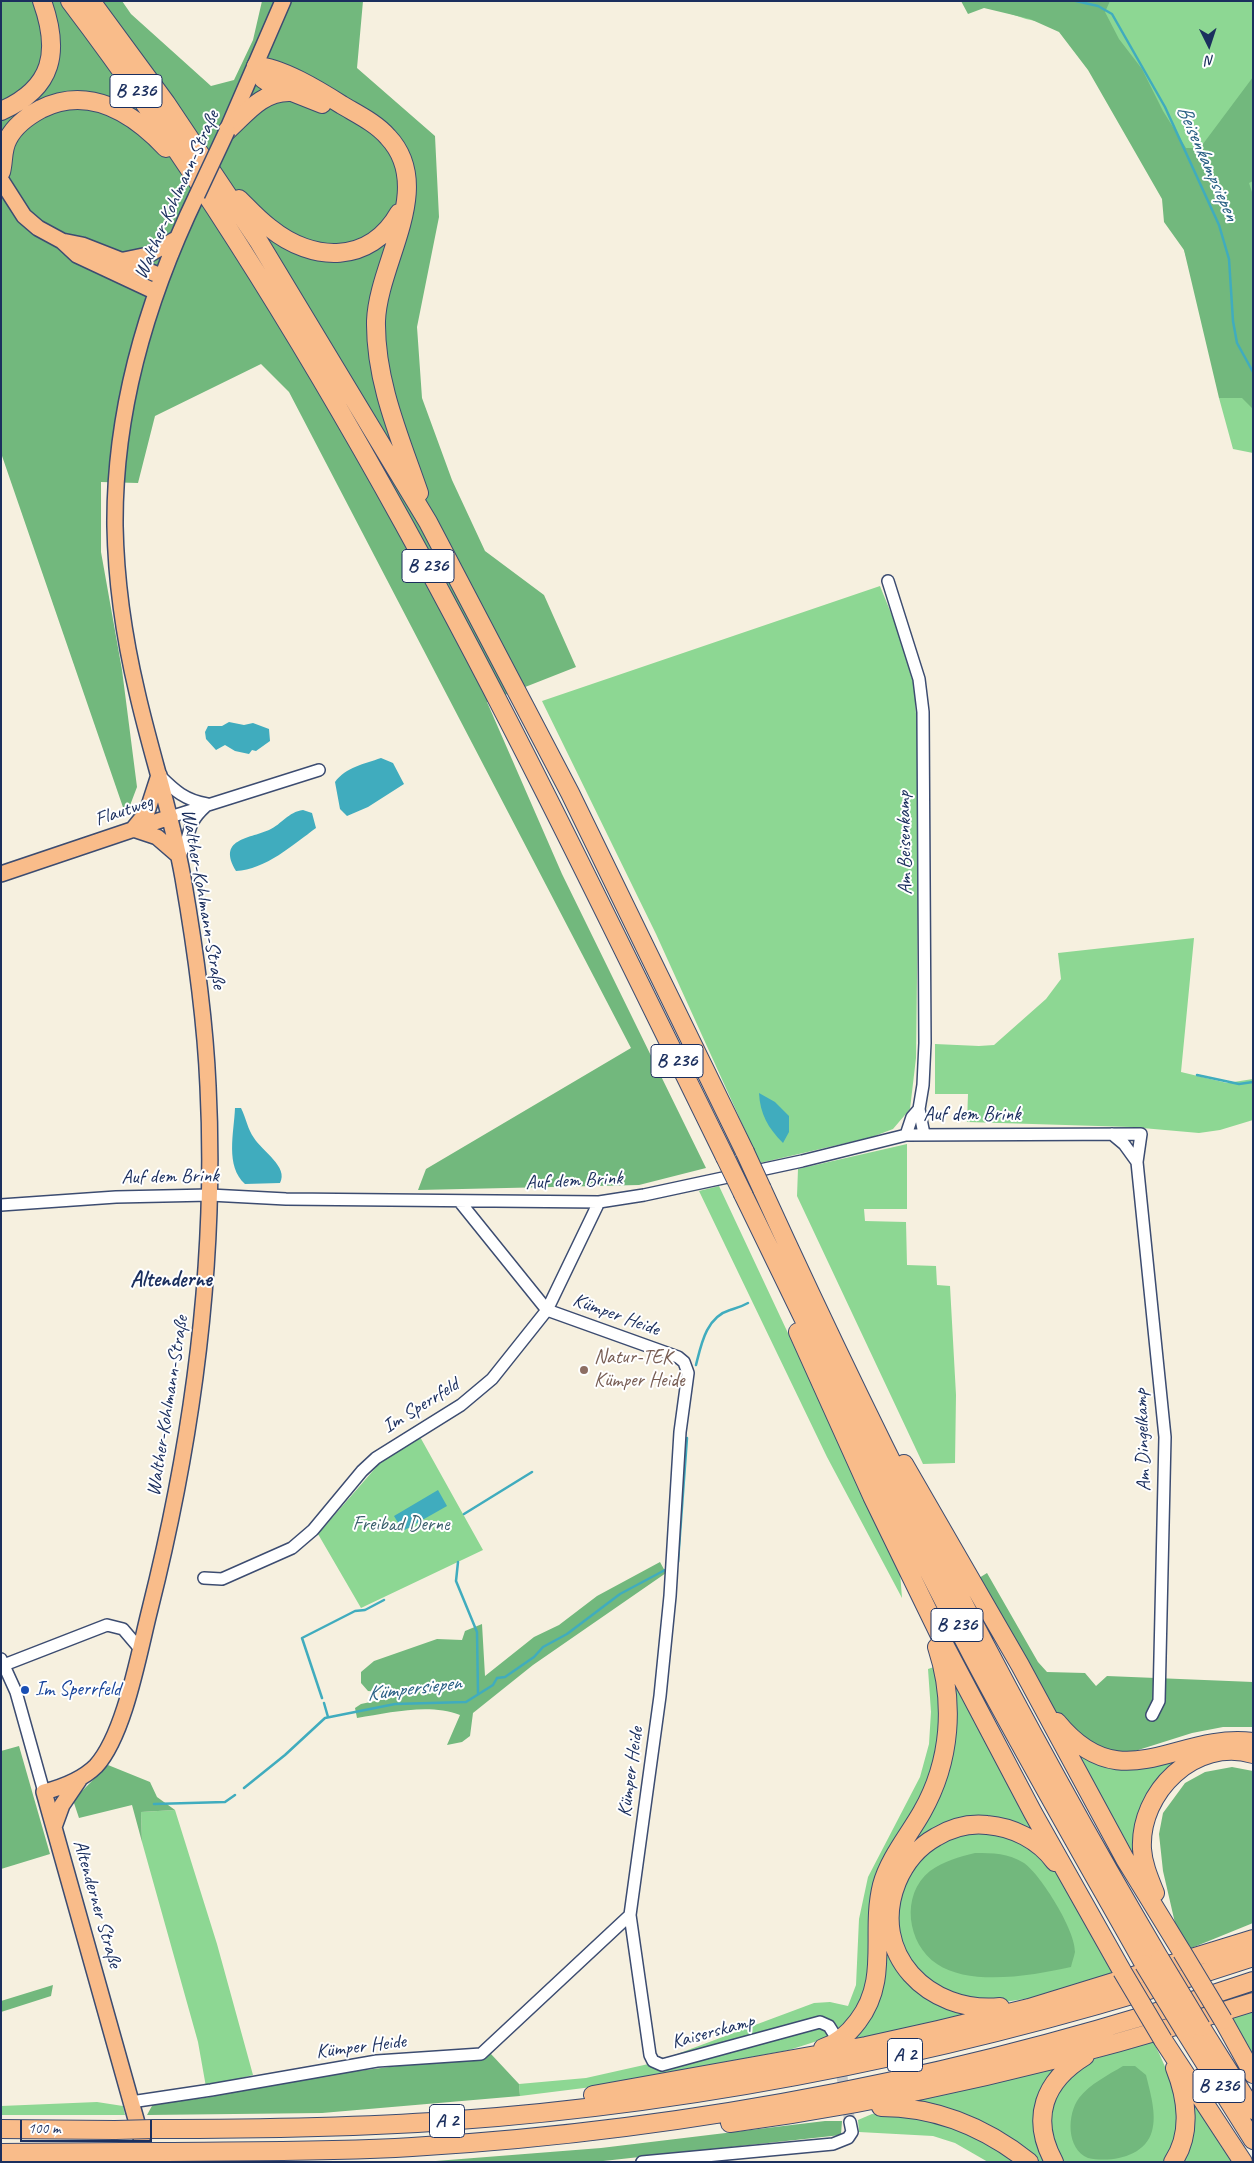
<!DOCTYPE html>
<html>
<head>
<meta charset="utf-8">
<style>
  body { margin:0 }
  #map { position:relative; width:1254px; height:2163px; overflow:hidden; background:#f6f0df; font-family:Caveat,sans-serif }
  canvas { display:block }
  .frame { position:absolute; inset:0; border:2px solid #1b2f5e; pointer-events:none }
  .north { position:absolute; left:1184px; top:20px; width:50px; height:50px; -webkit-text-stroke:4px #fff; paint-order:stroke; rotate:176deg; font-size:14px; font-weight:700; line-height:20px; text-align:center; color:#1b2f5e }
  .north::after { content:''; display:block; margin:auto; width:18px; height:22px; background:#1b2f5e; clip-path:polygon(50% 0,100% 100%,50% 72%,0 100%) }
  .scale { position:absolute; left:20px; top:2120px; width:132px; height:22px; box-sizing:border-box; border:2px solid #1b2f5e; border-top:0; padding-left:6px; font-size:15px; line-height:18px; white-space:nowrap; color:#1b2f5e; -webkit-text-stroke:4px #fff; paint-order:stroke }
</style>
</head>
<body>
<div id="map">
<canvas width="1254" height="2163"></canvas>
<div class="frame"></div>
<div class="north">N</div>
<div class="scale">100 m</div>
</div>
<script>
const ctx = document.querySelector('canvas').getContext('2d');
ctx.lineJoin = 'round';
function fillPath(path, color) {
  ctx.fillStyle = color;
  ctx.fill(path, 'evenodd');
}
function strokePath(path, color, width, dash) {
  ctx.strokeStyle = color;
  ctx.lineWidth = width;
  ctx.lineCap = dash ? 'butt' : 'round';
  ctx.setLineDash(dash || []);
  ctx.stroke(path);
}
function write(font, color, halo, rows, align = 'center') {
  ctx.font = font + ' Caveat,sans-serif';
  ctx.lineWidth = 4;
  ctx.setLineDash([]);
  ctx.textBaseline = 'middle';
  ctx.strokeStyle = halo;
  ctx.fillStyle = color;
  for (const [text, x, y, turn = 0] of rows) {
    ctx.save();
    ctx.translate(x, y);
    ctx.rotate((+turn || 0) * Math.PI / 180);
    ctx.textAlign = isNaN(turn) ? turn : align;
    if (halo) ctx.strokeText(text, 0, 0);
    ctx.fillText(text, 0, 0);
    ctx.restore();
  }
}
fillPath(new Path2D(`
  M972 1H1253V453L1233 449 1219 398H1225L1201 305 1167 195 1063 27 1026 19Z
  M880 586 895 623 914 685 917 728 918 895 916 1058 910 1109 893 1129 872 1137 760 1163 656 934 542 701Z
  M1194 938 1181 1072 1227 1083 1253 1079V1120L1220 1130 1199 1133 1131 1127 967 1122 968 1094H935V1044L979 1046 994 1045 1046 999 1061 979 1058 953Z
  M907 1144V1209H864L865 1221 906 1222 907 1265 936 1266 937 1285 950 1286 956 1395 955 1463 923 1464 797 1196 798 1169Z
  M719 1186 900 1572 902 1598 827 1457 699 1191Z
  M419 1435 483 1550 361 1608 318 1534 385 1457Z
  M937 1666 941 1690 938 1745 928 1784 869 1959 867 1987 862 2004 839 2031 831 2022 661 2060 814 2003 830 2002 848 2006 856 1985 859 1919 868 1877 920 1777 929 1744 931 1712 928 1669Z
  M948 1668 1039 1836C1034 1836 1029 1831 1023 1828 1004 1820 983 1818 963 1821 939 1826 918 1841 904 1860 870 1907 886 1972 935 2002 947 2009 961 2011 975 2014L847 2043C849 2035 870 2017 875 2004 889 1970 876 1933 884 1899 889 1874 905 1853 917 1831 948 1778 958 1729 948 1668Z
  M1206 1748 1172 1768 1137 1865 1072 1749 1084 1757Z
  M175 1810 217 1944 253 2075 206 2087 198 2042 142 1842 141 1812Z
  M972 1832C985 1832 999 1832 1011 1836 1062 1858 1091 1930 1117 1976L1037 1997 1005 2002 957 1998 923 1977 908 1959 901 1943 897 1908 909 1872 924 1854 954 1836Z
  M1253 2011V2056L1229 2018Z
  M818 2026 823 2027 830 2037 789 2050 592 2087 520 2096 519 2084 586 2078Z
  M1153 2041C1172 2079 1192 2123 1164 2162H1062L1049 2129 1053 2098 1073 2070 1094 2059Z
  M1058 2066 1045 2085 1048 2162H1035L904 2103Z
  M1187 2092 1233 2162H1180Z
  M97 2102 123 2106 125 2115H1V2106Z
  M872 2114C900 2116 929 2118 956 2127 977 2135 996 2149 1015 2162H988L955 2143 933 2136 859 2132 858 2120Z`), '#8dd793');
fillPath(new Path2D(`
  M1 1H122L131 14 211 86 234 80 253 40 262 1H363L357 68 435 136 439 217 417 327 422 398 452 480 485 551 544 595 576 667 487 702 562 874 706 1168 639 1185 418 1190 426 1169 631 1048 289 392 261 364 155 416 138 483 101 482V552L122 670 137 787 126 816 1 453Z
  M961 1H1110L1105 12 1119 39 1142 69 1163 111 1186 148H1200L1253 77V181L1249 183 1253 195V409L1242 398H1219L1184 250 1164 222 1162 199 1088 70 1059 32 1030 19 984 8 968 14Z
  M660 1562 666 1573 533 1665 473 1713 470 1736 462 1742 447 1745 460 1715C428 1703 390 1713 357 1718L355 1708 361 1704 389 1698V1693L368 1691 361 1683V1672L374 1661 437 1639 462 1640 465 1631 482 1624 485 1676 534 1637 559 1625 597 1596Z
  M987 1573 1038 1662 1047 1672 1085 1673 1096 1686 1107 1676 1253 1682V1727H1223L1192 1733 1135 1751H1113L1089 1745 1057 1714 979 1578Z
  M19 1746 50 1854 1 1869V1751Z
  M108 1765 150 1782 157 1797 175 1810 141 1812 142 1842 132 1805 79 1818 73 1800Z
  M1232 1767 1253 1771V1923L1189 1949 1175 1923 1163 1871 1159 1834 1163 1813 1185 1783 1205 1772Z
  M975 1853C993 1853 1008 1853 1024 1863 1041 1875 1076 1931 1075 1952 1074 1957 1072 1962 1071 1967 1034 1975 971 1987 937 1964 907 1944 900 1895 930 1871 944 1861 959 1857 975 1853Z
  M53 1985 51 1996 1 2012V2001Z
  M491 2054 519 2084 520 2096 322 2113 147 2115 153 2104 204 2098 342 2073Z
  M1123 2066H1135L1146 2075C1150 2092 1157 2114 1152 2131 1145 2157 1111 2163 1088 2158 1066 2149 1067 2114 1079 2098 1090 2084 1108 2075 1123 2066Z
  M825 2121H842L841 2135 594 2162H423L601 2148Z`), '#72b87d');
fillPath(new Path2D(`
  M229 722 244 725 253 723 269 729 270 741 256 751 252 750 249 754 235 751 225 745 216 750 206 739 205 732 208 726H222Z
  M381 758 393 763 404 784 368 807 347 816 340 809 335 782C346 767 364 764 381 758Z
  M303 810 312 813 316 828C294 844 265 870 236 871 217 839 248 839 269 830 282 824 288 812 303 810Z
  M759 1093 775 1102 789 1116V1132L783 1143C768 1128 760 1114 759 1093Z
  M235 1108H241C246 1118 248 1130 254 1138 262 1151 289 1167 280 1183L245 1184C225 1166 234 1133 235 1108Z
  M438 1490 447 1506 403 1531 394 1516Z`), '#40acbe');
strokePath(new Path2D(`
  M1076 1 1098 6 1112 14 1165 107 1219 225 1229 259 1233 321 1237 343 1253 372
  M1197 1075 1239 1084 1253 1082
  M696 1365C701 1345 706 1317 730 1310 736 1308 741 1307 748 1303
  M464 1514 532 1472
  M458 1562 456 1581 477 1632 478 1693
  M678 1562 687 1438
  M322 1698 302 1638 355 1611 365 1610 384 1600
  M324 1703 328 1717
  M244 1788 285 1755 325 1718 395 1704 466 1702 493 1685 497 1678 505 1677 534 1657 543 1647 567 1634 620 1594 665 1570
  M154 1804 225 1802 235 1795`), '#40acbe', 2.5);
strokePath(new Path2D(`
  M839 2060 850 2122`), '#cac9c5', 11, [11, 5.5]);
const minor = new Path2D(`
  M888 581 919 679 923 712 925 1043 923 1085 919 1109 924 1134
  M160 776C175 791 185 800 207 804
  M170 817 319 770
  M179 856C193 837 183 827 205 807
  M1112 1134 1124 1144 1137 1162
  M906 1135 912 1117 919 1109
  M460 1202 547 1310 678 1357 684 1362 688 1373 680 1432 670 1596 660 1696 630 1915 650 2055 653 2061 662 2065 820 2022 829 2026 834 2034
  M1 1205 116 1197 210 1195 286 1199 599 1202 644 1195 802 1161 906 1135 1141 1134 1137 1162 1165 1437 1159 1701 1152 1715
  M204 1578 222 1579 292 1548 313 1530 362 1471 376 1458 461 1405 492 1379 547 1310 599 1202
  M1 1659 16 1692 44 1792
  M4 1665 107 1625 123 1629 140 1649
  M131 2102 211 2090 377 2061 481 2054 630 1915
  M642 2162 833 2144 848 2138 852 2132 850 2122`);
const major = new Path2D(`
  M228 128 283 1
  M1 180 24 216 38 228 62 241 82 245 161 276
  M62 241 77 255 156 292
  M124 260 148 255 176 239
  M134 828 147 812 159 775
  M133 829 157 837 179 856
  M1 874 170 817
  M54 1827 62 1805 79 1780
  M148 2162 44 1792C63 1787 82 1780 96 1766 125 1734 139 1652 150 1609 193 1438 217 1263 208 1086 205 1017 195 947 183 878 172 815 151 754 137 692 124 637 116 582 115 526 114 410 147 299 197 195`);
const highway = new Path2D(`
  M70 1C339 356 530 760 725 1157
  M91 1 166 103 259 242 428 522 570 793 745 1152
  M256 66C281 67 320 91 342 105 357 114 376 123 388 137 436 188 378 262 376 321 375 381 400 438 419 493
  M256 66 263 79 269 83 322 104
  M1 111C54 88 60 51 42 1
  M227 131C246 114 261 92 289 92
  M1 172C4 161 2 149 8 139 15 125 28 116 41 109 89 85 133 113 166 148
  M239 199C249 209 259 220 270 228 313 263 370 264 399 213
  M762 1189C882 1452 1013 1710 1160 1959
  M743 1194C818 1348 892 1503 972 1655 1027 1759 1086 1861 1144 1964
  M798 1332 872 1496 946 1648 1033 1813 1122 1971
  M904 1464 1020 1665 1125 1859 1182 1952
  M1057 1722C1122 1802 1176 1732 1253 1742
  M1155 1893C1149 1878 1143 1864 1142 1849 1139 1792 1195 1737 1253 1754
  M1000 2007C929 2014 868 1954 897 1882 905 1863 918 1847 936 1837 951 1828 969 1823 987 1825 1013 1827 1039 1840 1055 1862
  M1223 2020 1253 2074
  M1201 2027 1253 2110
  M1186 2033 1253 2140
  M1163 2040 1243 2162
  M823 2048C837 2044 849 2033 858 2021 890 1979 870 1933 882 1885 889 1859 909 1835 922 1812 951 1761 955 1702 937 1647
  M593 2095 866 2046 938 2030 1029 2008 1253 1939
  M881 2107C937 2107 985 2127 1029 2162
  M730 2123C908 2099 1082 2057 1253 2002
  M1 2129 115 2130
  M154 2129C251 2129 349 2128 446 2121 721 2102 991 2044 1253 1957
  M161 2152C245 2151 328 2152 412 2147 698 2130 982 2073 1253 1981
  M1 2153 122 2152
  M1054 2162C1030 2118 1044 2081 1085 2056
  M1173 2162C1192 2134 1187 2098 1175 2068`);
strokePath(minor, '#3c4c71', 14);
strokePath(major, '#3c4c71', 18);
strokePath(highway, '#3c4c71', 20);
strokePath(minor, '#fff', 11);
strokePath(major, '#f9bc8a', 15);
strokePath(highway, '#f9bc8a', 18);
const majorBridge = new Path2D(`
  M197 195 227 131`);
const highwayBridge = new Path2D(`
  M745 1152 762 1189
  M725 1157 743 1194
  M1182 1952 1223 2020
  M1160 1959 1201 2027
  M1144 1964 1186 2033
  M1122 1971 1163 2040
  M115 2130 154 2129
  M122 2152H161`);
strokePath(majorBridge, '#3c4c71', 18, []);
strokePath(highwayBridge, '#3c4c71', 20, []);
strokePath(majorBridge, '#f9bc8a', 15);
strokePath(highwayBridge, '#f9bc8a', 18);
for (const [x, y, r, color] of [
  [584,1370,5,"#8d6e63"],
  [25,1690,5,"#1a4fb4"]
]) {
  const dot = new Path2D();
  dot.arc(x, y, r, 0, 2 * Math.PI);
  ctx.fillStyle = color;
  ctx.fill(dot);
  strokePath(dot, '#fff', 2);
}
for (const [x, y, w] of [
  [136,91,52],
  [428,566,52],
  [677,1061,52],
  [957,1625,52],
  [905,2055,35],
  [1219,2086,52],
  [447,2121,35]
]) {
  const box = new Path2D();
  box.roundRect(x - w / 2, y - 16.5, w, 33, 4);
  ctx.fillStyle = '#fff';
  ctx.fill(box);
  strokePath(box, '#1b2f5e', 1);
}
write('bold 19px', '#1b2f5e', null, [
  ["B 236",136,91],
  ["B 236",428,566],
  ["B 236",677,1061],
  ["B 236",957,1625],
  ["A 2",905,2055],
  ["B 236",1219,2086],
  ["A 2",447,2121]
]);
write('20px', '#1b2f5e', '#fff', [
  ["Walther-Kohlmann-Straße",177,195,-66],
  ["Flautweg",124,811,-19],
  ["Am Beisenkamp",905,843,-91],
  ["Walther-Kohlmann-Straße",203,899,80],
  ["Auf dem Brink",972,1115],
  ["Auf dem Brink",170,1177,-1],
  ["Auf dem Brink",574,1181,-3],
  ["Kümper Heide",616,1315,20],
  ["Walther-Kohlmann-Straße",168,1406,-81],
  ["Im Sperrfeld",421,1406,-32],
  ["Am Dingelkamp",1143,1440,-92],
  ["Kümper Heide",631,1772,-82],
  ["Altenderner Straße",97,1904,74],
  ["Kaiserskamp",713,2032,-15],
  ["Kümper Heide",361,2047,-7]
]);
write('20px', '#785e54', '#fff', [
  ["Natur-TEK",594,1358],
  ["Kümper Heide",594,1381]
], 'left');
write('20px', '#3d616e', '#fff', [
  ["Freibad Derne",401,1525]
]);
write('20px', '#164399', '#fff', [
  ["Im Sperrfeld",35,1690]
], 'left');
write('italic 21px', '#2a6184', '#fff', [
  ["Beisenkampsiepen",1207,163,66],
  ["Kümpersiepen",414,1689,-7]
]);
write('bold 22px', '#1b2f5e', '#fff', [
  ["Altenderne",171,1280]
]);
</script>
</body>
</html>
